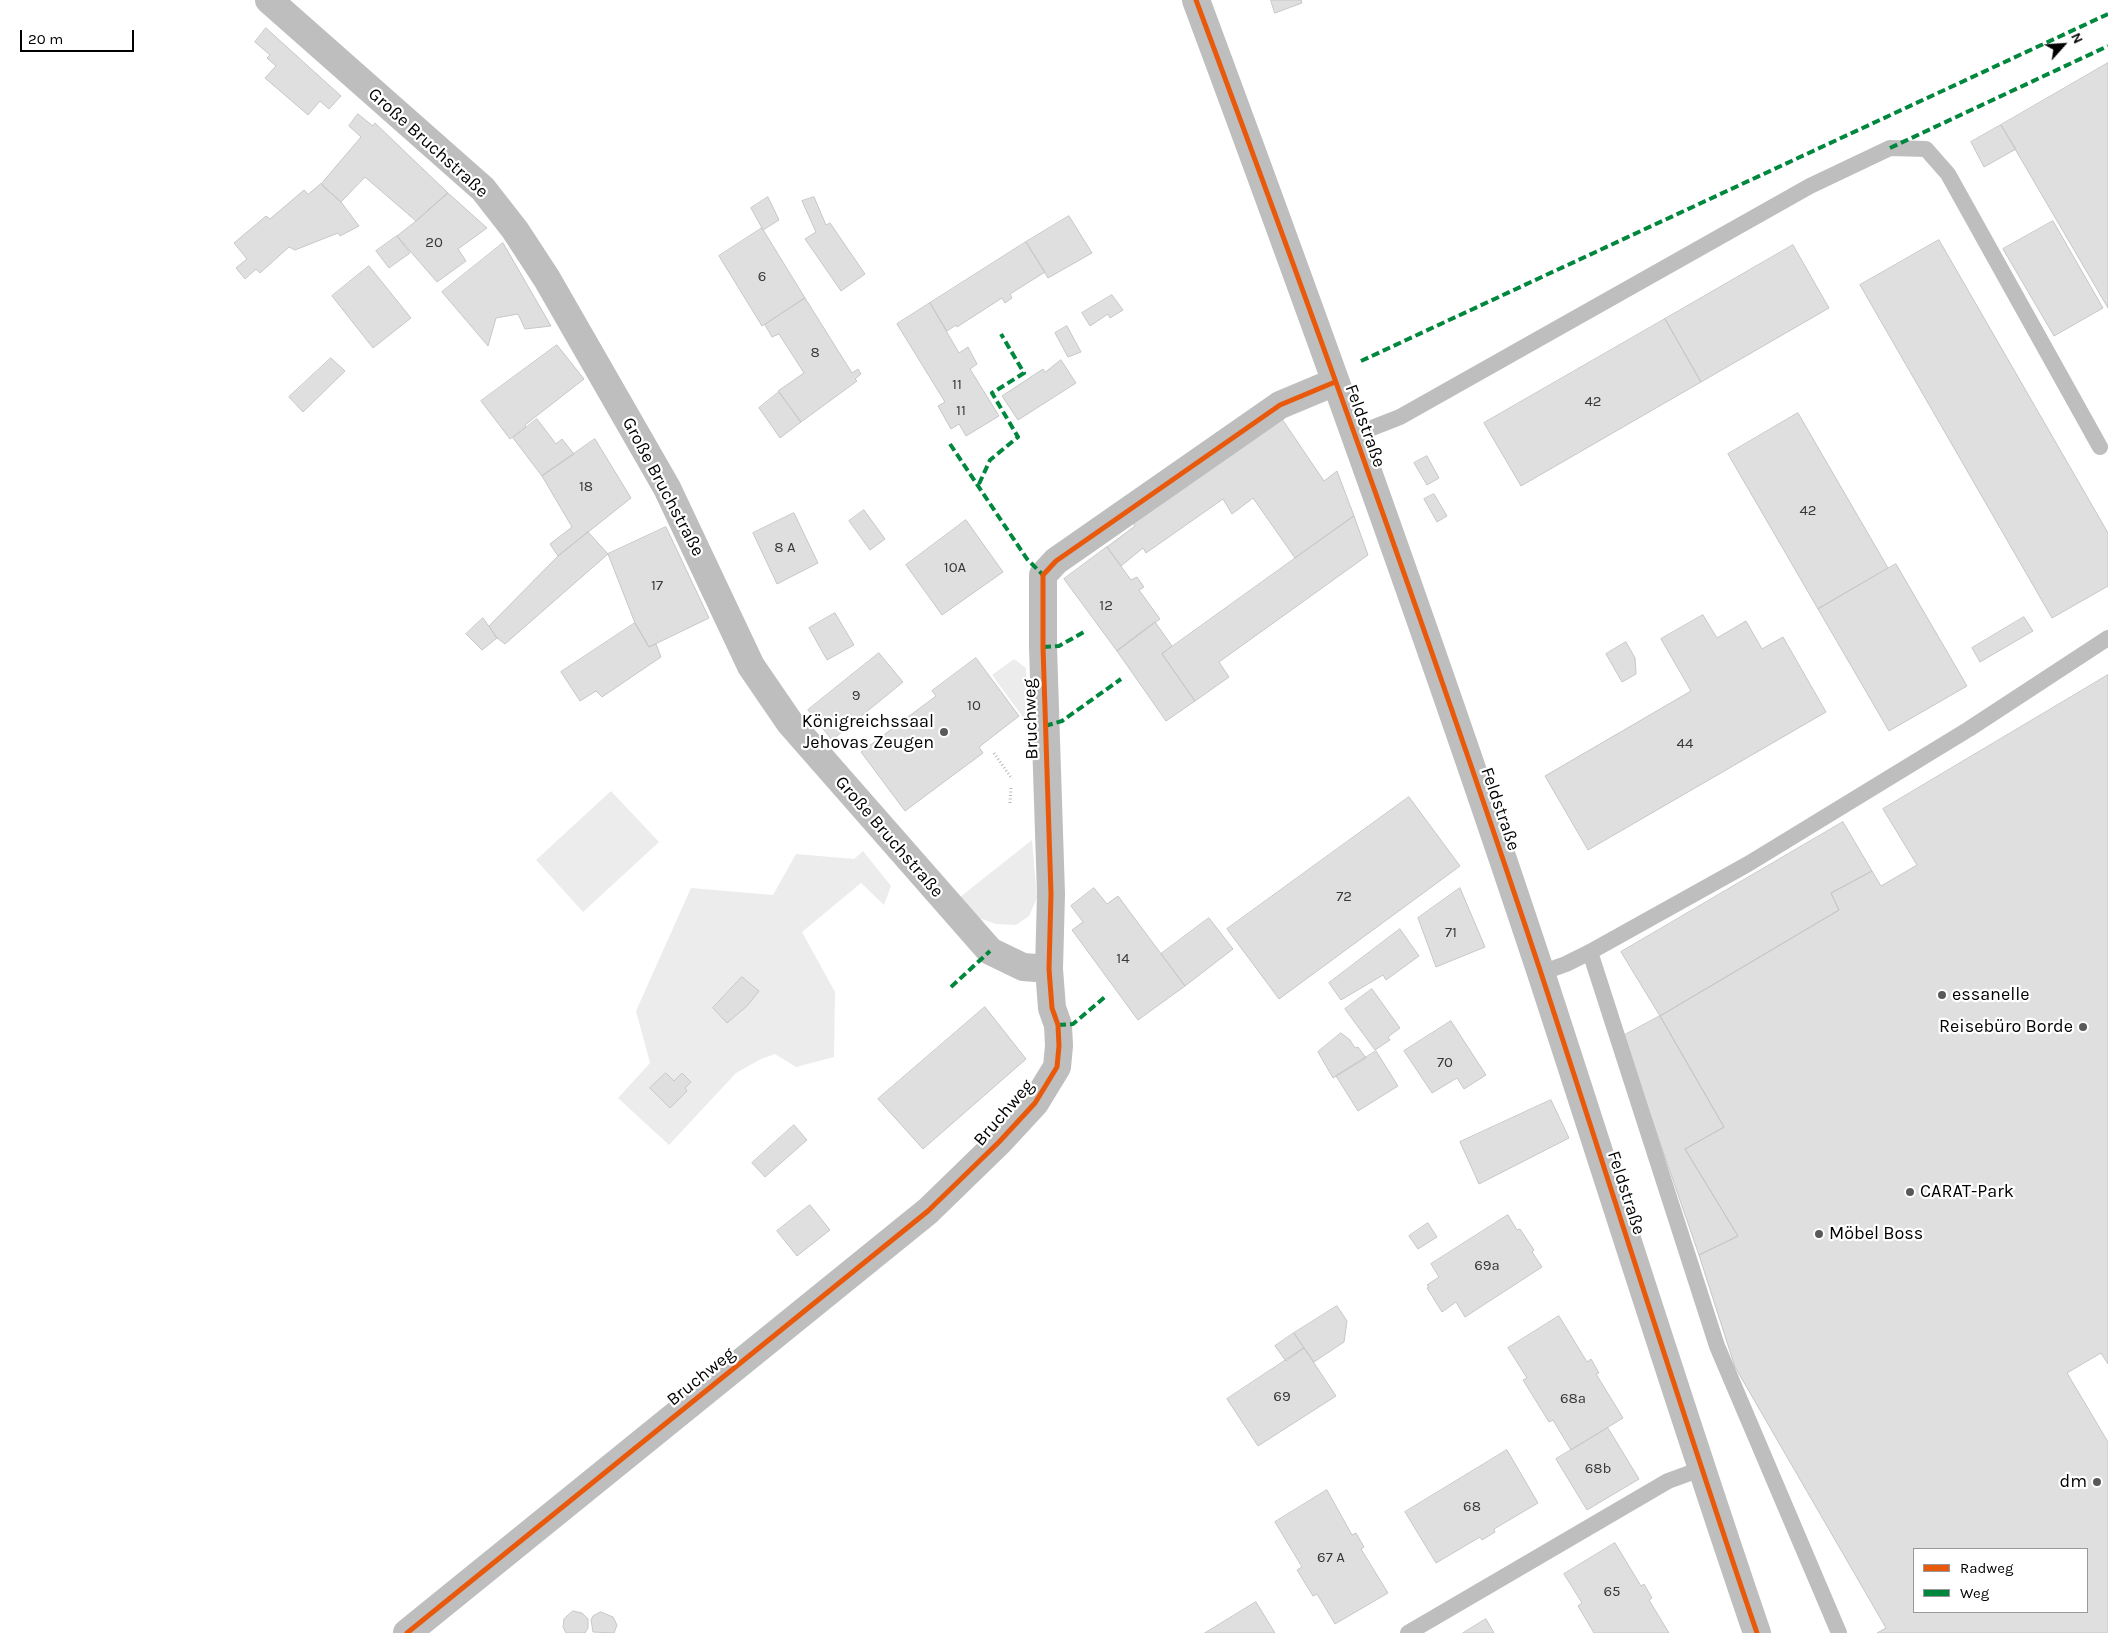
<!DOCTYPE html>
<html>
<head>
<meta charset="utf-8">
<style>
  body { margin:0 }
  #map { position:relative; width:2108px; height:1633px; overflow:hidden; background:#fff; font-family:Karla,sans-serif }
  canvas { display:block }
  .legend { position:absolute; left:1913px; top:1548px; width:175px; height:65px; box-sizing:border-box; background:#fff; border:1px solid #999; margin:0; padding:6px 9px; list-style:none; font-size:15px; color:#000 }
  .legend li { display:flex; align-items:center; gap:10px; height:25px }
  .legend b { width:25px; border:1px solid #999 }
  .north { position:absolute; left:2038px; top:20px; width:50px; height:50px; -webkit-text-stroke:4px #fff; paint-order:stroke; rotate:64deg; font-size:14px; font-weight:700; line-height:20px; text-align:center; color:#000 }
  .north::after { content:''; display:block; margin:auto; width:18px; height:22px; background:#000; clip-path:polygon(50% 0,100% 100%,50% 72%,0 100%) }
  .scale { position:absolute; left:20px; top:30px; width:114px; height:22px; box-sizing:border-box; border:2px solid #000; border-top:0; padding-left:6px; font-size:15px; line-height:18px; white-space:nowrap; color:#000; -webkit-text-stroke:4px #fff; paint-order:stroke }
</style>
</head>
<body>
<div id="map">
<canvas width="2108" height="1633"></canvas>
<ul class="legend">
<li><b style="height:6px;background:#e8590c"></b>Radweg</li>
<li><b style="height:6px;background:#00873e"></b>Weg</li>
</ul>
<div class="north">N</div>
<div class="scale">20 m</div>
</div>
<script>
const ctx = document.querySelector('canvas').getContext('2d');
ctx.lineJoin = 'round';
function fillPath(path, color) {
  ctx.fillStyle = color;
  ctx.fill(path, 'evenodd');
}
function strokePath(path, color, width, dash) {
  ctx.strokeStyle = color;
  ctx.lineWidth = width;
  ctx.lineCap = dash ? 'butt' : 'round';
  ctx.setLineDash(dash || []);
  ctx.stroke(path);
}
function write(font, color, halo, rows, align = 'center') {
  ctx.font = font + ' Karla,sans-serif';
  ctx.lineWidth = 4.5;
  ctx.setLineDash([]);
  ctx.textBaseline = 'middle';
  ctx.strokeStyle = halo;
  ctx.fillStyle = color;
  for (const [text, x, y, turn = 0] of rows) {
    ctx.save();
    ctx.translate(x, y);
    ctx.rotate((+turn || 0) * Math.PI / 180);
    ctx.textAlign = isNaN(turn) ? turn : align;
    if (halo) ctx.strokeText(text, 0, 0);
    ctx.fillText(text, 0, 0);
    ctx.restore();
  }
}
fillPath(new Path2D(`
  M1014 659 1026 668 1028 724 992 675Z
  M611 791 659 842 583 912 536 860Z
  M1032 840 1037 898 1029 916 1016 925 996 924 976 917 960 897Z
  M863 851 891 886 884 905 861 883 802 932 835 992 834 1057 796 1067 775 1054 761 1059 736 1073 669 1145 618 1098 650 1063 636 1011 691 888 773 895 796 854 854 859Z`), '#ececec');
const building = new Path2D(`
  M1271 0H1301L1302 3 1275 13Z
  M266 28 341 96 329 109 320 101 308 115 265 78 276 66 267 58 270 55 255 42Z
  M2108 63V308L2001 125Z
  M358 114 373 126 375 123 448 193 416 221 365 177 341 202 321 184 361 137 349 126Z
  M2001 125 2016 149 1984 167 1971 142Z
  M321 184 341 202 359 226 340 236 338 233 295 250 289 247 260 273 256 269 245 279 236 268 247 259 234 243 266 216 270 219 304 190 308 194Z
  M448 193 487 228 458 249 466 261 437 282 397 236 416 221Z
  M768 197 779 220 763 230 751 208Z
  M814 197 826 225 830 223 865 274 841 291 805 239 816 232 802 201Z
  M1069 216 1092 253 1048 278 1026 242Z
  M2053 221 2103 308 2054 336 2003 249Z
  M762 228 805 298 762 326 719 256Z
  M397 236 410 253 389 268 376 251Z
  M1939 240 2108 533V586L2052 618 1860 285Z
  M1026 242 1045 272 1010 294 1012 298 1005 303 1002 298 957 327 956 325 947 331 930 303Z
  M503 243 551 326 525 329 518 314 496 318 488 346 442 292Z
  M1793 245 1829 308 1701 382 1665 319Z
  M369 266 411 318 373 348 332 296Z
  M1112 295 1123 310 1110 318 1108 314 1090 326 1082 313Z
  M805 298 852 373 858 369 861 374 855 379 857 381 801 422 778 391 804 373 779 334 772 337 765 325Z
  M930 303 959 353 968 347 977 364 970 369 999 416 966 436 959 424 951 429 938 406 945 402 897 324Z
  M1665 319 1701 382 1521 486 1484 423Z
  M1067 326 1081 352 1068 357 1055 333Z
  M557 345 584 379 525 425 526 427 510 439 481 401Z
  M331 358 345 371 303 412 289 397Z
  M1061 360 1076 383 1018 420 1002 396 1043 369 1045 372Z
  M779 392 801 422 780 438 759 408Z
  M1798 413 1888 568 1818 609 1728 454Z
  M537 419 556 444 562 439 574 454 542 476 513 438Z
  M1282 419 1324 481 1337 471 1354 516 1295 558 1253 498 1232 514 1223 499 1146 553 1143 548 1121 566 1107 547 1135 526 1133 523Z
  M595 439 631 498 558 556 550 544 572 527 542 476Z
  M1427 456 1439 478 1427 485 1414 463Z
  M1434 494 1447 516 1437 522 1424 499Z
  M864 510 885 539 870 550 849 521Z
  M794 513 818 563 777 584 753 533Z
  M1354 516 1368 555 1219 662 1229 677 1195 701 1162 654Z
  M966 520 1003 572 942 615 906 565Z
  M666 527 709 618 649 647 635 623 608 554Z
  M588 532 608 554 505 644 497 638 489 626 558 556Z
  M1107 547 1131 580 1137 577 1144 587 1139 590 1160 619 1117 651 1064 579Z
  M1896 564 1967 686 1889 731 1818 609Z
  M835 613 854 645 827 660 809 628Z
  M1703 615 1717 638 1746 621 1762 649 1783 637 1826 712 1588 850 1545 776 1691 691 1661 639Z
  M2024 617 2033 631 1980 662 1972 648Z
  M483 618 497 638 482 650 466 634Z
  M1155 622 1172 646 1162 654 1195 701 1166 721 1117 651Z
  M635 623 649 647 656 644 661 657 602 697 596 691 580 701 561 672Z
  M1626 642 1635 658 1636 674 1622 682 1606 654Z
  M879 653 903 682 832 740 808 710Z
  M976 658 1019 716 979 747 983 753 905 811 861 752 936 696 932 691Z
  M2108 675V1364L2101 1353 2067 1373 2108 1442V1633H1877L1886 1628 1735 1367 1699 1255 1738 1236 1685 1149 1724 1127 1660 1016 1839 910 1831 893 1872 871 1881 886 1917 865 1883 809ZM1914 1549H2087V1612H1914Z
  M1409 797 1460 866 1279 999 1227 929Z
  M1843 822 1872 871 1831 893 1839 910 1660 1016 1621 952Z
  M1094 888 1107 904 1118 896 1185 986 1138 1020 1072 930 1083 922 1071 906Z
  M1460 888 1485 947 1436 967 1418 918Z
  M1209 918 1233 949 1185 986 1161 954Z
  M1400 929 1419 956 1386 980 1383 975 1341 1000 1329 983Z
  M742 977 759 991 747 1006 727 1023 713 1008Z
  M1372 989 1400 1028 1388 1037 1390 1040 1375 1050 1345 1009Z
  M985 1007 1026 1059 923 1149 878 1099Z
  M1660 1016 1724 1127 1685 1149 1738 1236 1699 1255 1623 1036Z
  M1451 1021 1486 1075 1464 1089 1457 1078 1432 1093 1404 1051Z
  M1341 1033 1350 1040 1355 1048 1358 1047 1366 1058 1333 1078 1318 1052Z
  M1376 1051 1398 1086 1358 1111 1336 1076Z
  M666 1073 674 1081 682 1073 691 1082 685 1088 687 1091 670 1108 650 1088Z
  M1551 1100 1569 1138 1479 1184 1460 1142Z
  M794 1125 807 1140 765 1177 752 1163Z
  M810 1205 830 1230 797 1256 777 1231Z
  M1508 1215 1517 1230 1520 1229 1534 1250 1532 1252 1542 1267 1465 1317 1456 1302 1442 1312 1427 1288 1429 1287 1427 1285 1439 1277 1431 1264Z
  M1428 1223 1437 1237 1418 1249 1409 1236Z
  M1337 1306 1347 1321 1344 1342 1314 1362 1294 1333Z
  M1559 1316 1587 1362 1591 1359 1599 1373 1596 1374 1623 1418 1571 1450 1553 1420 1549 1422 1523 1380 1527 1378 1508 1348Z
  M1294 1333 1304 1348 1286 1361 1275 1346Z
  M1304 1348 1336 1396 1258 1446 1227 1399Z
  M1608 1428 1639 1479 1587 1510 1556 1459Z
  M1507 1450 1538 1503 1494 1529 1495 1532 1482 1540 1480 1537 1436 1563 1405 1512Z
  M1327 1490 1352 1535 1356 1533 1364 1547 1361 1549 1388 1593 1335 1624 1317 1594 1313 1596 1297 1570 1302 1567 1275 1522Z
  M1615 1543 1641 1586 1644 1584 1652 1598 1649 1600 1669 1633H1594L1578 1606 1582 1603 1564 1574Z
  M1256 1602 1275 1633H1205Z
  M573 1611 582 1613 588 1619V1628L585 1633H566L563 1627 564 1619Z
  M601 1612 613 1617 617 1625 614 1633 593 1632 591 1620 593 1616Z
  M1486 1619 1494 1633H1463Z`);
fillPath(building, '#dfdfdf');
strokePath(building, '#c7c7c7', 1);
strokePath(new Path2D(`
  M994 753 1012 779
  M1010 803 1011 787`), '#b9b9b9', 3, [1, 2.5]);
strokePath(new Path2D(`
  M1354 435 1400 417 1810 186 1890 148 1926 149 1948 174 2100 447
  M1590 952 1717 1346 1839 1633
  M1541 973 1566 964 1590 952 1748 864 1969 729 2108 638
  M1408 1633 1668 1481 1701 1469`), '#bebebe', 16);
strokePath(new Path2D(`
  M269 0 483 189 515 230 547 279 667 488 751 666 790 723 990 951 1023 967 1049 969
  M407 1633 928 1211 999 1142 1035 1103 1057 1067 1059 1046 1058 1025 1052 1008 1049 969 1051 894 1043 647V575L1056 561 1280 405 1335 382`), '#bebebe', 28);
strokePath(new Path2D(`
  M1196 0C1316 323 1433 647 1541 973 1613 1193 1682 1414 1757 1633`), '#bebebe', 28);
strokePath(new Path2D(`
  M1890 148 2108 46
  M1361 361 2108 14
  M950 444 1027 559 1043 575
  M979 484 990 460 1018 437 992 393 1024 373 1001 334
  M1043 647 1059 646 1084 632
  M1045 726 1062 721 1121 679
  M951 987 990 951
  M1058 1025 1073 1024 1106 996`), '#00873e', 4, [8, 4]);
strokePath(new Path2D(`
  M1196 0C1316 323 1433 647 1541 973 1613 1193 1682 1414 1757 1633
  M407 1633 928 1211 999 1142 1035 1103 1057 1067 1059 1046 1058 1025 1052 1008 1049 969 1051 894 1043 647V575L1056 561 1280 405 1335 382`), '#e8590c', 5);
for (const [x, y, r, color] of [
  [944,732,5,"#595959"],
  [1942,995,5,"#595959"],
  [2083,1027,5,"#595959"],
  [1910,1192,5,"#595959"],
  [1819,1234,5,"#595959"],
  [2097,1482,5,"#595959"]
]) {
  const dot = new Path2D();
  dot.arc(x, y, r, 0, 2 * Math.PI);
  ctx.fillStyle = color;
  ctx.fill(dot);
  strokePath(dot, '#fff', 2);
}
write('15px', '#383838', null, [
  ["20",434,243],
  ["6",762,277],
  ["8",815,353],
  ["11",957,385],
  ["42",1593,402],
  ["11",961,411],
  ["18",586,487],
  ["42",1808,511],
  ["8 A",785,548],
  ["10A",955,568],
  ["17",657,586],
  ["12",1106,606],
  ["9",856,696],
  ["10",974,706],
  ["44",1685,744],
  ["72",1344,897],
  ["71",1451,933],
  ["14",1123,959],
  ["70",1445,1063],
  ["69a",1487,1266],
  ["69",1282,1397],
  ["68a",1573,1399],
  ["68b",1598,1469],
  ["68",1472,1507],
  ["67 A",1331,1558],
  ["65",1612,1592]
]);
write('18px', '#000', '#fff', [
  ["Große Bruchstraße",428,143,42],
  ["Feldstraße",1365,426,70],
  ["Große Bruchstraße",663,487,62],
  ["Bruchweg",1031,719,-92],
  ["Feldstraße",1500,809,71],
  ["Große Bruchstraße",889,837,49],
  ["Bruchweg",1004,1113,-49],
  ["Feldstraße",1626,1193,72],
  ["Bruchweg",701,1377,-39]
]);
write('18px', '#000', '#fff', [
  ["Königreichssaal",934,722],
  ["Jehovas Zeugen",934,743],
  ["essanelle",1952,995,"left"],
  ["Reisebüro Borde",2073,1027],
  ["CARAT-Park",1920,1192,"left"],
  ["Möbel Boss",1829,1234,"left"],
  ["dm",2087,1482]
], 'right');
</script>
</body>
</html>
